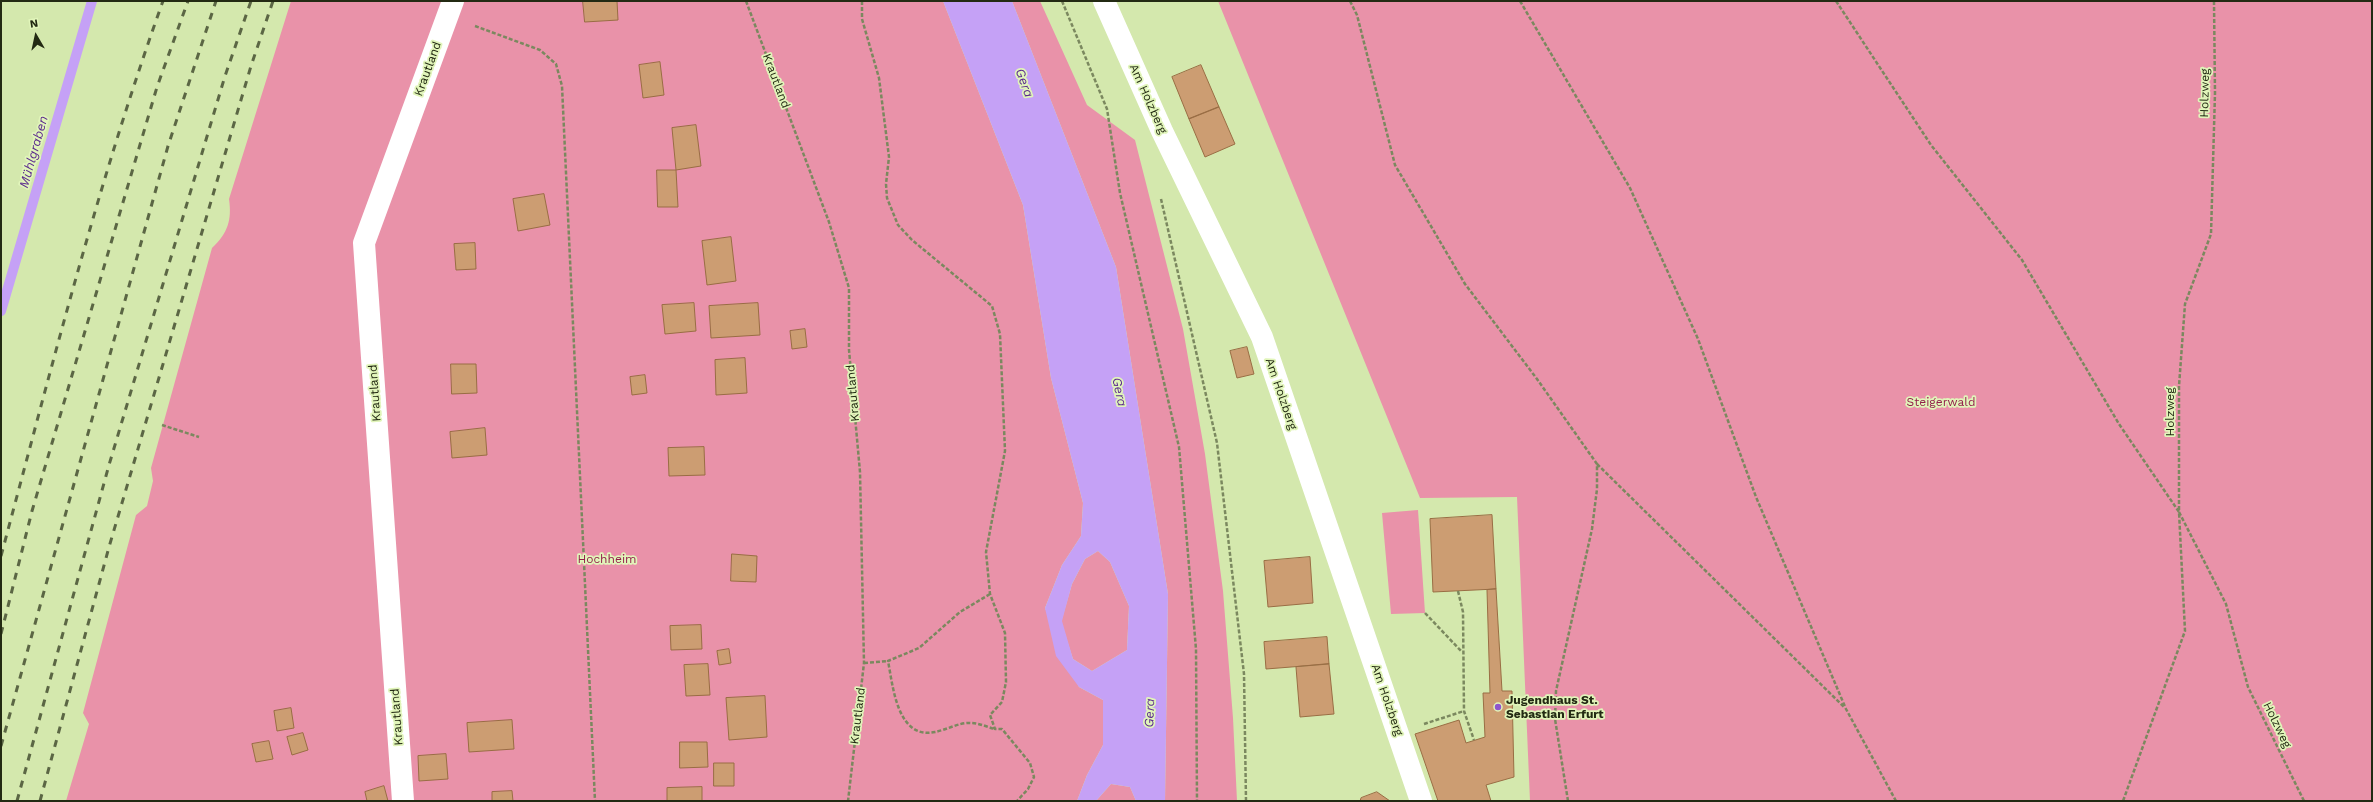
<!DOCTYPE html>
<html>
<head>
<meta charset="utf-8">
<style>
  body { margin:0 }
  #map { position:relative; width:2373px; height:802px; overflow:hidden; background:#d4e8ad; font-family:"Work Sans",sans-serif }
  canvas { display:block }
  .frame { position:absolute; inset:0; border:2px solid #232a13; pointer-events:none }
  .north { position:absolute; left:16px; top:16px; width:40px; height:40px; -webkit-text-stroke:3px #e1f5ba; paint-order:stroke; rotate:351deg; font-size:11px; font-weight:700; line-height:16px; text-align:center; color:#232a13 }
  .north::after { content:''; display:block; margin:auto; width:14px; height:18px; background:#232a13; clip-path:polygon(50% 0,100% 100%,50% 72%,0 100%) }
</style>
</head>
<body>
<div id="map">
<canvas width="2373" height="802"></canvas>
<div class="frame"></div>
<div class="north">N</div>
</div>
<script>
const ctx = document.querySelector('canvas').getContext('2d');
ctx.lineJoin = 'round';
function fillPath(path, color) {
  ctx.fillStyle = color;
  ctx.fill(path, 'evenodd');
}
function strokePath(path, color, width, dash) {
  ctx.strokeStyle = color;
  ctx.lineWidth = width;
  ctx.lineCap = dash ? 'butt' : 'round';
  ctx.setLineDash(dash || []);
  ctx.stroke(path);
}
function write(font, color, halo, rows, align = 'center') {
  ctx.font = font + ' "Work Sans",sans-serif';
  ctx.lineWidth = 3.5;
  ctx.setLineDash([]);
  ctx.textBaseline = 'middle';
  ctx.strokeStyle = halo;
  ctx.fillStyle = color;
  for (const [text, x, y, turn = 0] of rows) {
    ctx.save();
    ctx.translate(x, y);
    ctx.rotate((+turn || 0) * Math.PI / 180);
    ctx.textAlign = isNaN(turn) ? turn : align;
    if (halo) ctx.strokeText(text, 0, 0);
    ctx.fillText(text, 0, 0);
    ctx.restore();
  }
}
fillPath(new Path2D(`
  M291 1H943L1023 205 1051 378 1083 503 1081 536 1062 565 1045 608 1079 687 1103 700V745L1087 775 1077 801H66L89 724 83 713 136 515 147 506 153 481 151 468 212 248C228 233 232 220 229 199Z
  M1012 1H1040L1087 105 1135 140 1183 329 1205 454 1223 591 1233 718 1237 801H1165L1168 594 1116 267Z
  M1218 1H2372V801H1530L1517 497 1420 498Z
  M1418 510 1425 613 1391 614 1382 513Z
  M1098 551 1110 562 1129 606 1127 650 1092 671 1073 659 1061 622 1072 584 1085 559Z
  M1111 784 1130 787 1136 801H1096Z`), '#e992a9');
fillPath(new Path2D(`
  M943 1H1012L1116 267 1168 594 1165 801H1136L1130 787 1111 784 1096 801H1077L1087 775 1103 745V700L1079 687 1056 656 1045 608 1062 565 1081 536 1083 503 1051 378 1023 205ZM1098 551 1110 562 1129 606 1127 650 1092 671 1073 659 1062 621 1072 584 1085 559Z`), '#c5a1f6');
strokePath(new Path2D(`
  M1 311 92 1`), '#c5a1f6', 10);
const building = new Path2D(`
  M583 1H617L618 20 585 22Z
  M660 62 664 95 643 98 639 65Z
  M1201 65 1219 107 1189 119 1172 77Z
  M1219 107 1235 144 1205 157 1189 119Z
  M696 125 701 166 676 170 672 128Z
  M657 170H676L678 207H658Z
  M544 194 550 225 518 231 513 199Z
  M731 237 736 281 707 285 702 241Z
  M475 243 476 269 456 270 454 244Z
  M694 303 696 331 665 334 662 305Z
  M758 303 760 335 711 338 709 306Z
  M805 329 807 347 792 349 790 331Z
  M1247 347 1254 374 1237 378 1230 351Z
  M745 358 747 393 716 395 715 360Z
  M451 364H476L477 393 452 394Z
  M645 375 647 393 632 395 630 377Z
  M485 428 487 455 452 458 450 432Z
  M704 447 705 475 669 476 668 448Z
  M1492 515 1496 589 1433 592 1430 519Z
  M732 554 757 556 756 582 731 581Z
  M1310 557 1313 603 1268 607 1264 561Z
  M1496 589 1502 691H1512L1514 777 1486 785 1491 801H1438L1415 734 1459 720 1466 743 1485 737 1483 693H1490L1487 590Z
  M701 625 702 649 671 650 670 626Z
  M1327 637 1329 664 1266 669 1264 642Z
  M729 649 731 663 719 665 717 651Z
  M708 664 710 695 686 696 684 665Z
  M1329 664 1334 714 1300 717 1296 667Z
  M765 696 767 737 729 740 726 698Z
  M291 708 294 728 277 731 274 711Z
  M512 720 514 749 469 752 467 723Z
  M303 733 308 750 292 755 287 737Z
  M269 741 273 759 256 762 252 744Z
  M680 742H707L708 767 680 768Z
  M446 754 448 779 419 781 418 756Z
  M714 763H734V786H714Z
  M384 786 388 801H367L365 792Z
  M702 787V801H667V788Z
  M512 791 513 801H492V792Z
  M1377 792 1390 801H1360L1361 798Z`);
fillPath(building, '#cc9d72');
strokePath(building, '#996d44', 1);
strokePath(new Path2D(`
  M746 1 829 222 849 288V350L860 472 864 663 848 801
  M862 1V19L879 78 889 157 886 184 887 198 898 225 912 240 992 306 1000 334 1005 451 986 552 990 594 1005 633 1006 682 1002 702 990 715 995 729H1002L1030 763 1034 777 1028 789 1017 801
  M1062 1 1107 109 1120 193 1179 447 1196 649 1197 801
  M1350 1 1357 15 1395 165 1465 284 1537 379 1597 464V489L1592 529 1556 691 1555 719 1568 801
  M1520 1 1630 188 1698 339 1756 497 1846 709 1896 801
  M1836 1 1931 145 2022 260 2119 424 2179 512 2185 631 2123 801
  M2214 1 2215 93 2211 234 2185 304 2179 386V512L2226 604 2248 687 2304 801
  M475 26 540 50 556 64 562 86 595 801
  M1161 199 1217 443 1244 674 1246 801
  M162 425 199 437
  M1597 464 1844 707
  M1458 591 1463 612 1464 711 1474 740
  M990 594 960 612 919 648 888 661C893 686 897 740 935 732 946 730 960 722 971 723 979 723 987 727 995 729
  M1425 613 1462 652
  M864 663 888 661
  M1424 724 1464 711`), '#7b885f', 2.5, [4, 2]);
strokePath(new Path2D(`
  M1104 1 1162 131 1262 337 1421 801
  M403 801 364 243 453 1`), '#fff', 22);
strokePath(new Path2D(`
  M1 556C51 370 98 182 163 1
  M1 634 32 511 157 87 188 1
  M1 746 168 146 216 1
  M17 801 109 465 225 76 251 1
  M40 801 109 547 251 66 273 1`), '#5b6644', 3, [7, 7]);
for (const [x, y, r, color] of [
  [1498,707,4,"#8e55cd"]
]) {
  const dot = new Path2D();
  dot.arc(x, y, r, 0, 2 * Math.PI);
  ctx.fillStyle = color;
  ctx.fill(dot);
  strokePath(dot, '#e1f5ba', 1.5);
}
write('12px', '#232a13', '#e1f5ba', [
  ["Krautland",428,69,-70],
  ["Krautland",776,81,69],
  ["Holzweg",2205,93,-89],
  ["Am Holzberg",1148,99,66],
  ["Krautland",375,393,-94],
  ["Krautland",853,393,-95],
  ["Am Holzberg",1281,394,71],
  ["Holzweg",2170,412,-90],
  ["Am Holzberg",1387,700,71],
  ["Krautland",858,716,-83],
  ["Krautland",397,717,-94],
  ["Holzweg",2277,725,64]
]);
write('12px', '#921e4b', '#e1f5ba', [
  ["Steigerwald",1941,402],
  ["Hochheim",607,559]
]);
write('bold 12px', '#232a13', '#e1f5ba', [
  ["Jugendhaus St.",1506,700],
  ["Sebastian Erfurt",1506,714]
], 'left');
write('italic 13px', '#5c2c8d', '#e1f5ba', [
  ["Gera",1024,83,69],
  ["Mühlgraben",34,152,-74],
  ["Gera",1119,392,78],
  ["Gera",1150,713,-88]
]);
</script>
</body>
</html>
